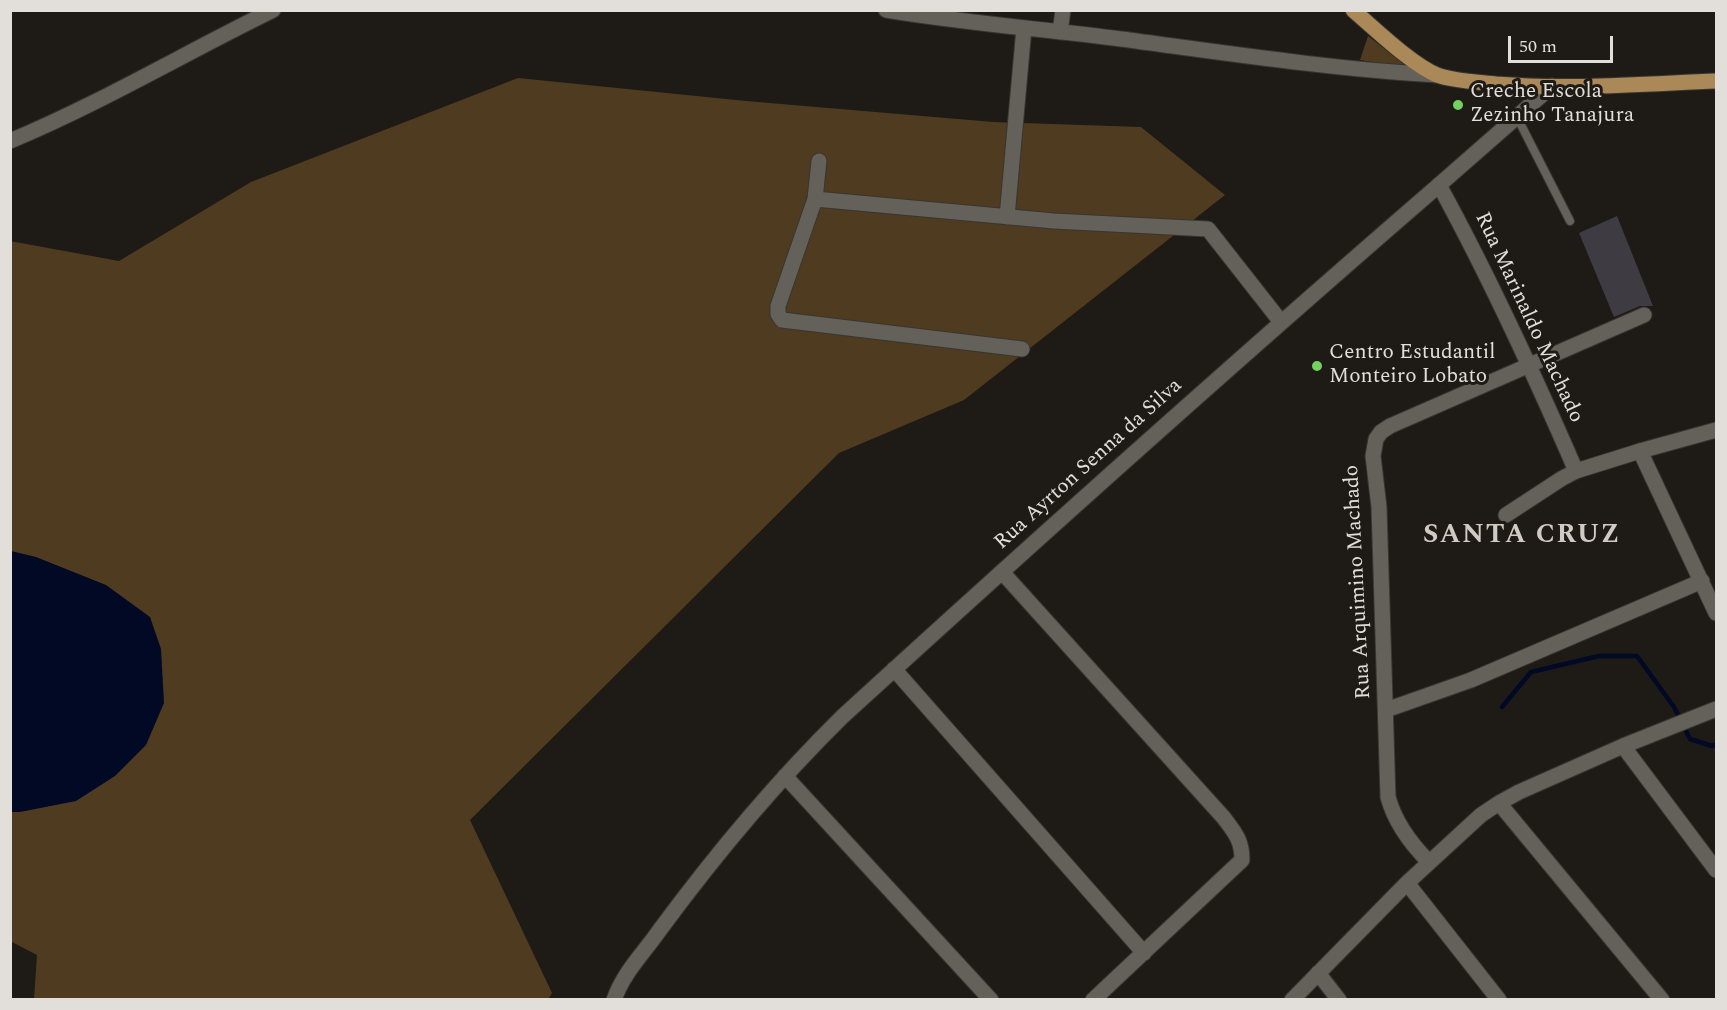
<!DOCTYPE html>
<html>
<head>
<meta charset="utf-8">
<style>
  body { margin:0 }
  #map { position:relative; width:1727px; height:1010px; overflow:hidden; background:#1e1a15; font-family:Spectral,serif }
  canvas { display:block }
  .frame { position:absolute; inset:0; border:12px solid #e2dfdb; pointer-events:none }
  .scale { position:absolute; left:1508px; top:36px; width:105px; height:27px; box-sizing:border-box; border:3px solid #e2dfdb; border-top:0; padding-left:8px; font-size:18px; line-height:21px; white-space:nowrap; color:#e2dfdb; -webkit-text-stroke:4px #1e1a15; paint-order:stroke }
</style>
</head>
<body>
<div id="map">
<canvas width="1727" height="1010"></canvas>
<div class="frame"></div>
<div class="scale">50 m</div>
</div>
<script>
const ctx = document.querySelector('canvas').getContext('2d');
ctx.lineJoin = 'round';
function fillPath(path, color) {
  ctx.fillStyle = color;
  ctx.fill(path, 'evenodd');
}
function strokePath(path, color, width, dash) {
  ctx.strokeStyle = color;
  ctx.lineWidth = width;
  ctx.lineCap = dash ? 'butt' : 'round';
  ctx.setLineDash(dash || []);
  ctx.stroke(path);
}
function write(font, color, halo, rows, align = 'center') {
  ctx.font = font + ' Spectral,serif';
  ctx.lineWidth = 6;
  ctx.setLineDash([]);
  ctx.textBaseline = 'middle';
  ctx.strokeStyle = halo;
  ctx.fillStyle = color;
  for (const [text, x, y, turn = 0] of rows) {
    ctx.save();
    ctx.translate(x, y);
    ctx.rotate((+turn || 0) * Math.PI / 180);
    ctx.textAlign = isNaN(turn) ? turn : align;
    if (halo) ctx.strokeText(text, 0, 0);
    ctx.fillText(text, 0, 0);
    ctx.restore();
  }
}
fillPath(new Path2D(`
  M1368 36 1405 65 1385 64 1360 60Z
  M518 78 746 101 993 122 1141 127 1225 195 964 400 839 453 470 820 552 993 548 1000 34 999 37 955 10 941V241L119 261 251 182Z`), '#4f3c20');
fillPath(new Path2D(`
  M11 551 36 557 106 585 150 617 161 649 164 703 146 745 115 776 76 801 20 812H10Z`), '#010924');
strokePath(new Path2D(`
  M1502 707 1531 672 1599 656H1637L1674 707 1690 739 1712 746 1716 744`), '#010924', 4.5);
fillPath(new Path2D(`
  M1617 216 1653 306H1640L1614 317 1579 233Z`), '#3e3c42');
const service = new Path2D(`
  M1517 117 1570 221`);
const minor = new Path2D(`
  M886 10C964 23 1043 29 1121 39 1226 53 1331 69 1437 75
  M1060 32 1063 10
  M10 141C101 103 185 53 273 10
  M815 199 819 161
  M1007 217 1024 28
  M1022 349 782 320 778 314V306L815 199 1054 221 1208 229 1281 322
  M1640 451 1716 613
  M1506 515 1561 479 1576 471
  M1002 572 1224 818C1235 833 1242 840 1242 860L1093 1000
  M894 669 1144 953
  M1386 710 1471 680 1702 581
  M1623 746 1716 870
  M785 776 991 1000
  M1499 803 1662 1000
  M1429 862C1410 843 1395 823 1388 797L1379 507 1373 456 1376 439 1381 432 1390 426 1644 315
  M1407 883 1499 1000
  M1318 973 1339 1000
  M614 1000C623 973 643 954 659 931 715 855 775 783 842 717 1039 537 1238 359 1439 185
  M1292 1000 1407 883 1481 815 1499 803 1519 792 1623 746 1716 709`);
const tertiary = new Path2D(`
  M1552 86 1439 185C1490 278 1534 374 1576 471L1640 451 1716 430`);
const primary = new Path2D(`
  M1353 10C1375 29 1411 64 1437 75 1453 81 1478 82 1496 84 1569 90 1643 84 1716 81`);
strokePath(service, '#383533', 10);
strokePath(minor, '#383533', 17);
strokePath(tertiary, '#383533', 17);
strokePath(primary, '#383533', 17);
strokePath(service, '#64605a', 8);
strokePath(minor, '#64605a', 15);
strokePath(tertiary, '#64605a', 15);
strokePath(primary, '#ab8858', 15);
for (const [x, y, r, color] of [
  [1458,105,6,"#72d25d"],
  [1317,366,6,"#72d25d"]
]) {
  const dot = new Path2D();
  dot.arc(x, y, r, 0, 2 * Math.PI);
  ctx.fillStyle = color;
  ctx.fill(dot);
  strokePath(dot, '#1e1a15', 2);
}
write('21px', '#e2dfdb', '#1e1a15', [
  ["Creche Escola",1470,93],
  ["Zezinho Tanajura",1470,117],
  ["Centro Estudantil",1329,354],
  ["Monteiro Lobato",1329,378]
], 'left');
write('21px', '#e2dfdb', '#1e1a15', [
  ["Rua Marinaldo Machado",1528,318,65],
  ["Rua Ayrton Senna da Silva",1089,465,-42],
  ["Rua Arquimino Machado",1359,582,-93]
]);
ctx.letterSpacing = '1.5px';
write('bold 27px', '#cfcac3', '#1e1a15', [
  ["SANTA CRUZ",1522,537]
]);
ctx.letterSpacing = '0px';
</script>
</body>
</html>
